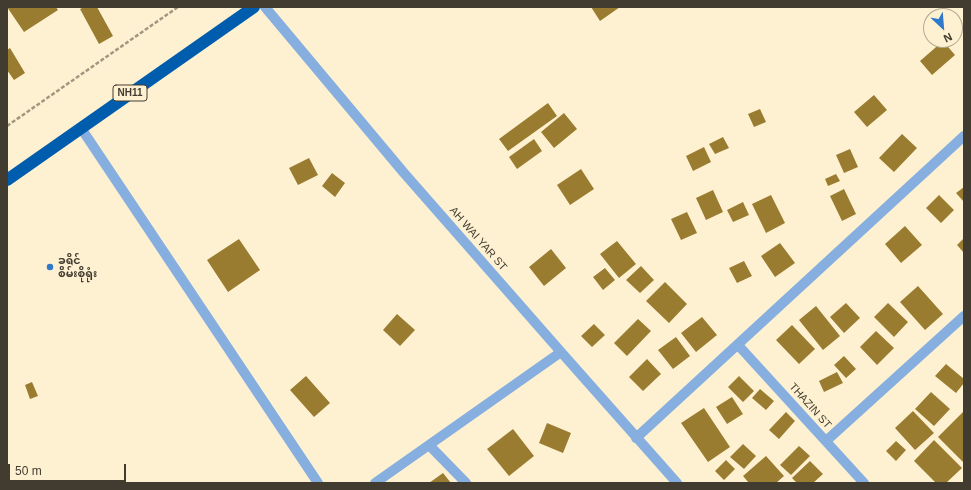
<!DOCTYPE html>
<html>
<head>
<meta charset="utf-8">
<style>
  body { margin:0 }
  #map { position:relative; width:971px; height:490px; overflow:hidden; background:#fef1d2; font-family:Helvetica,sans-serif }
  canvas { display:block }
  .frame { position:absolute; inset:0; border:8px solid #423c30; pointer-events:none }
  .north { position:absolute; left:923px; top:8px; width:40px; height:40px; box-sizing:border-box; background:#fef1d2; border:1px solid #b3a991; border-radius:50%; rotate:154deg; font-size:11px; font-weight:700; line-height:16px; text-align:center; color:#423c30 }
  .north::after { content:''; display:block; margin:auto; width:14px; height:18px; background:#2f7aca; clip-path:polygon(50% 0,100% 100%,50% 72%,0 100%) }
  .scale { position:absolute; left:8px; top:464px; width:118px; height:18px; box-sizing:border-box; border:2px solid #423c30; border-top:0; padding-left:5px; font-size:12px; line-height:14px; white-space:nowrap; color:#423c30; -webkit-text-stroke:3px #fef1d2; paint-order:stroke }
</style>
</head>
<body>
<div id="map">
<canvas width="971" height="490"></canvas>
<div class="frame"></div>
<div class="north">N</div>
<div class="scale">50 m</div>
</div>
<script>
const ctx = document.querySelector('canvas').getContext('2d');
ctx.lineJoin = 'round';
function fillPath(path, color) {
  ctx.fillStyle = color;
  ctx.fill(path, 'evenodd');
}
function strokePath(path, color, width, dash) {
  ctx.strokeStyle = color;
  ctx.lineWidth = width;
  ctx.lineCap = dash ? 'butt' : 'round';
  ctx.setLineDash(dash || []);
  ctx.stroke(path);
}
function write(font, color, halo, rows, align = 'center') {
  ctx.font = font + ' Helvetica,"Noto Sans Myanmar",sans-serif';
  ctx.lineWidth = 4;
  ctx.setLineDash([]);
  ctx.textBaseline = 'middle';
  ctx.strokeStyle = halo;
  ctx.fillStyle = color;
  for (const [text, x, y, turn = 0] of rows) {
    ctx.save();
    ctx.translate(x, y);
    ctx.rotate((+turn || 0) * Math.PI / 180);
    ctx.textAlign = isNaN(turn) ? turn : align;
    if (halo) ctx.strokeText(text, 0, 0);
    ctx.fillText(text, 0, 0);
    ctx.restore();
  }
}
fillPath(new Path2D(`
  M7 7H56L58 10 24 32Z
  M84 7H97L113 36 99 44 80 9Z
  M591 7H620L600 21Z
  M943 41 955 55 932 75 920 61Z
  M10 48 25 73 14 80 7 70V50Z
  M874 95 887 110 867 127 854 112Z
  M548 103 557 116 508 151 499 139Z
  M760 109 766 122 754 127 748 114Z
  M564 113 577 129 554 148 541 132Z
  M902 134 917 148 894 172 879 158Z
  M723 137 729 148 715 154 709 144Z
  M534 139 542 151 517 169 509 157Z
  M704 147 711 162 693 171 686 156Z
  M850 149 858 167 844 173 836 155Z
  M309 158 318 175 298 185 289 168Z
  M581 169 594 189 570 205 557 185Z
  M332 173 345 183 335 197 322 186Z
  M836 174 840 181 828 186 825 179Z
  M964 187V202L956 193Z
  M844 189 856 214 842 221 830 196Z
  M713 190 723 212 706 220 696 198Z
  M771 195 785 223 766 233 752 204Z
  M939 195 954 210 941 223 926 208Z
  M743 202 749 215 733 222 727 210Z
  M687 212 697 233 681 240 671 219Z
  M905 226 922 245 901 263 885 244Z
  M964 238V253L957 245Z
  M239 239 260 270 228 292 207 260Z
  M617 241 636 264 619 278 600 254Z
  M780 243 795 263 775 277 761 256Z
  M551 249 566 268 544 286 529 267Z
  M744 261 752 276 737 283 729 268Z
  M641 266 654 280 640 293 626 280Z
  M605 268 615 280 603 290 593 277Z
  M665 282 687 304 669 323 646 301Z
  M918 286 943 314 925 330 900 302Z
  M846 303 860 318 844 333 830 317Z
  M888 303 908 322 894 337 874 317Z
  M816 306 840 336 823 350 799 320Z
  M397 314 415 330 400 346 383 330Z
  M702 317 717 335 696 352 681 333Z
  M638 319 651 331 627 356 614 343Z
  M594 324 605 335 592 347 581 336Z
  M792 325 815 349 799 364 776 340Z
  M876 331 894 348 877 365 860 347Z
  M676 337 690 356 673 369 658 350Z
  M844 356 856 369 846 378 834 365Z
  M647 359 661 374 643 391 629 377Z
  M946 364 964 379V383L956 393 935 376Z
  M837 372 843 383 824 392 819 381Z
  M306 376 330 403 314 417 290 390Z
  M739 376 754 391 743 402 728 387Z
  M32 382 38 396 30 399 25 385Z
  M760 389 774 401 766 410 752 398Z
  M931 392 950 409 934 426 915 409Z
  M732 397 743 414 727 424 716 407Z
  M704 408 730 447 708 462 681 423Z
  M913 411 934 433 915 450 895 428Z
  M964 411V461L963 462 938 437Z
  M786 412 795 421 779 439 769 430Z
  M547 423 571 433 563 453 539 443Z
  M513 429 534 456 509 476 487 449Z
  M934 440 962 468 946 483H936L914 461Z
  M896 441 906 450 896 461 886 451Z
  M743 444 756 456 744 469 730 457Z
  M799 446 810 456 791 475 780 465Z
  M766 456 784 476 776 483H749L743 476Z
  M726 460 735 469 724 480 715 471Z
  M810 461 823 474 813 483H797L792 478Z
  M443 473 451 483H429Z`), '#9a7c31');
strokePath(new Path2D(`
  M7 126 178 7`), '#a09781', 2.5, [4, 2]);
strokePath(new Path2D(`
  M265 7 404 173 561 352 677 483
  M81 128 318 483
  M738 345 864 483
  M636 438 964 136
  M826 441 964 316
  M429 445 466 483
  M375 483 561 352`), '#86afdf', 10);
strokePath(new Path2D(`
  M7 180 254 7`), '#005cac', 12);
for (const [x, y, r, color] of [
  [50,267,4,"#2f7aca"]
]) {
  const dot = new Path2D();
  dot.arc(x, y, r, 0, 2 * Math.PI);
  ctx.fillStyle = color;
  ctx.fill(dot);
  strokePath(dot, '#fef1d2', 1.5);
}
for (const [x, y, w] of [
  [130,93,34]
]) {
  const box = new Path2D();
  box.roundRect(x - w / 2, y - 8, w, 16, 3);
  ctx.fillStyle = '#fef1d2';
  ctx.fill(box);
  strokePath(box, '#423c30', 1);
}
write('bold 10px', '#423c30', null, [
  ["NH11",130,93]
]);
write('11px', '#423c30', '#fef1d2', [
  ["AH WAI YAR ST",478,239,49],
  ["THAZIN ST",810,406,48]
]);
write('bold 11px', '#423c30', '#fef1d2', [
  ["ခရိုင်",58,261],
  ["စိမ်းစိုရုံး",58,274]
], 'left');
</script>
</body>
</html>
